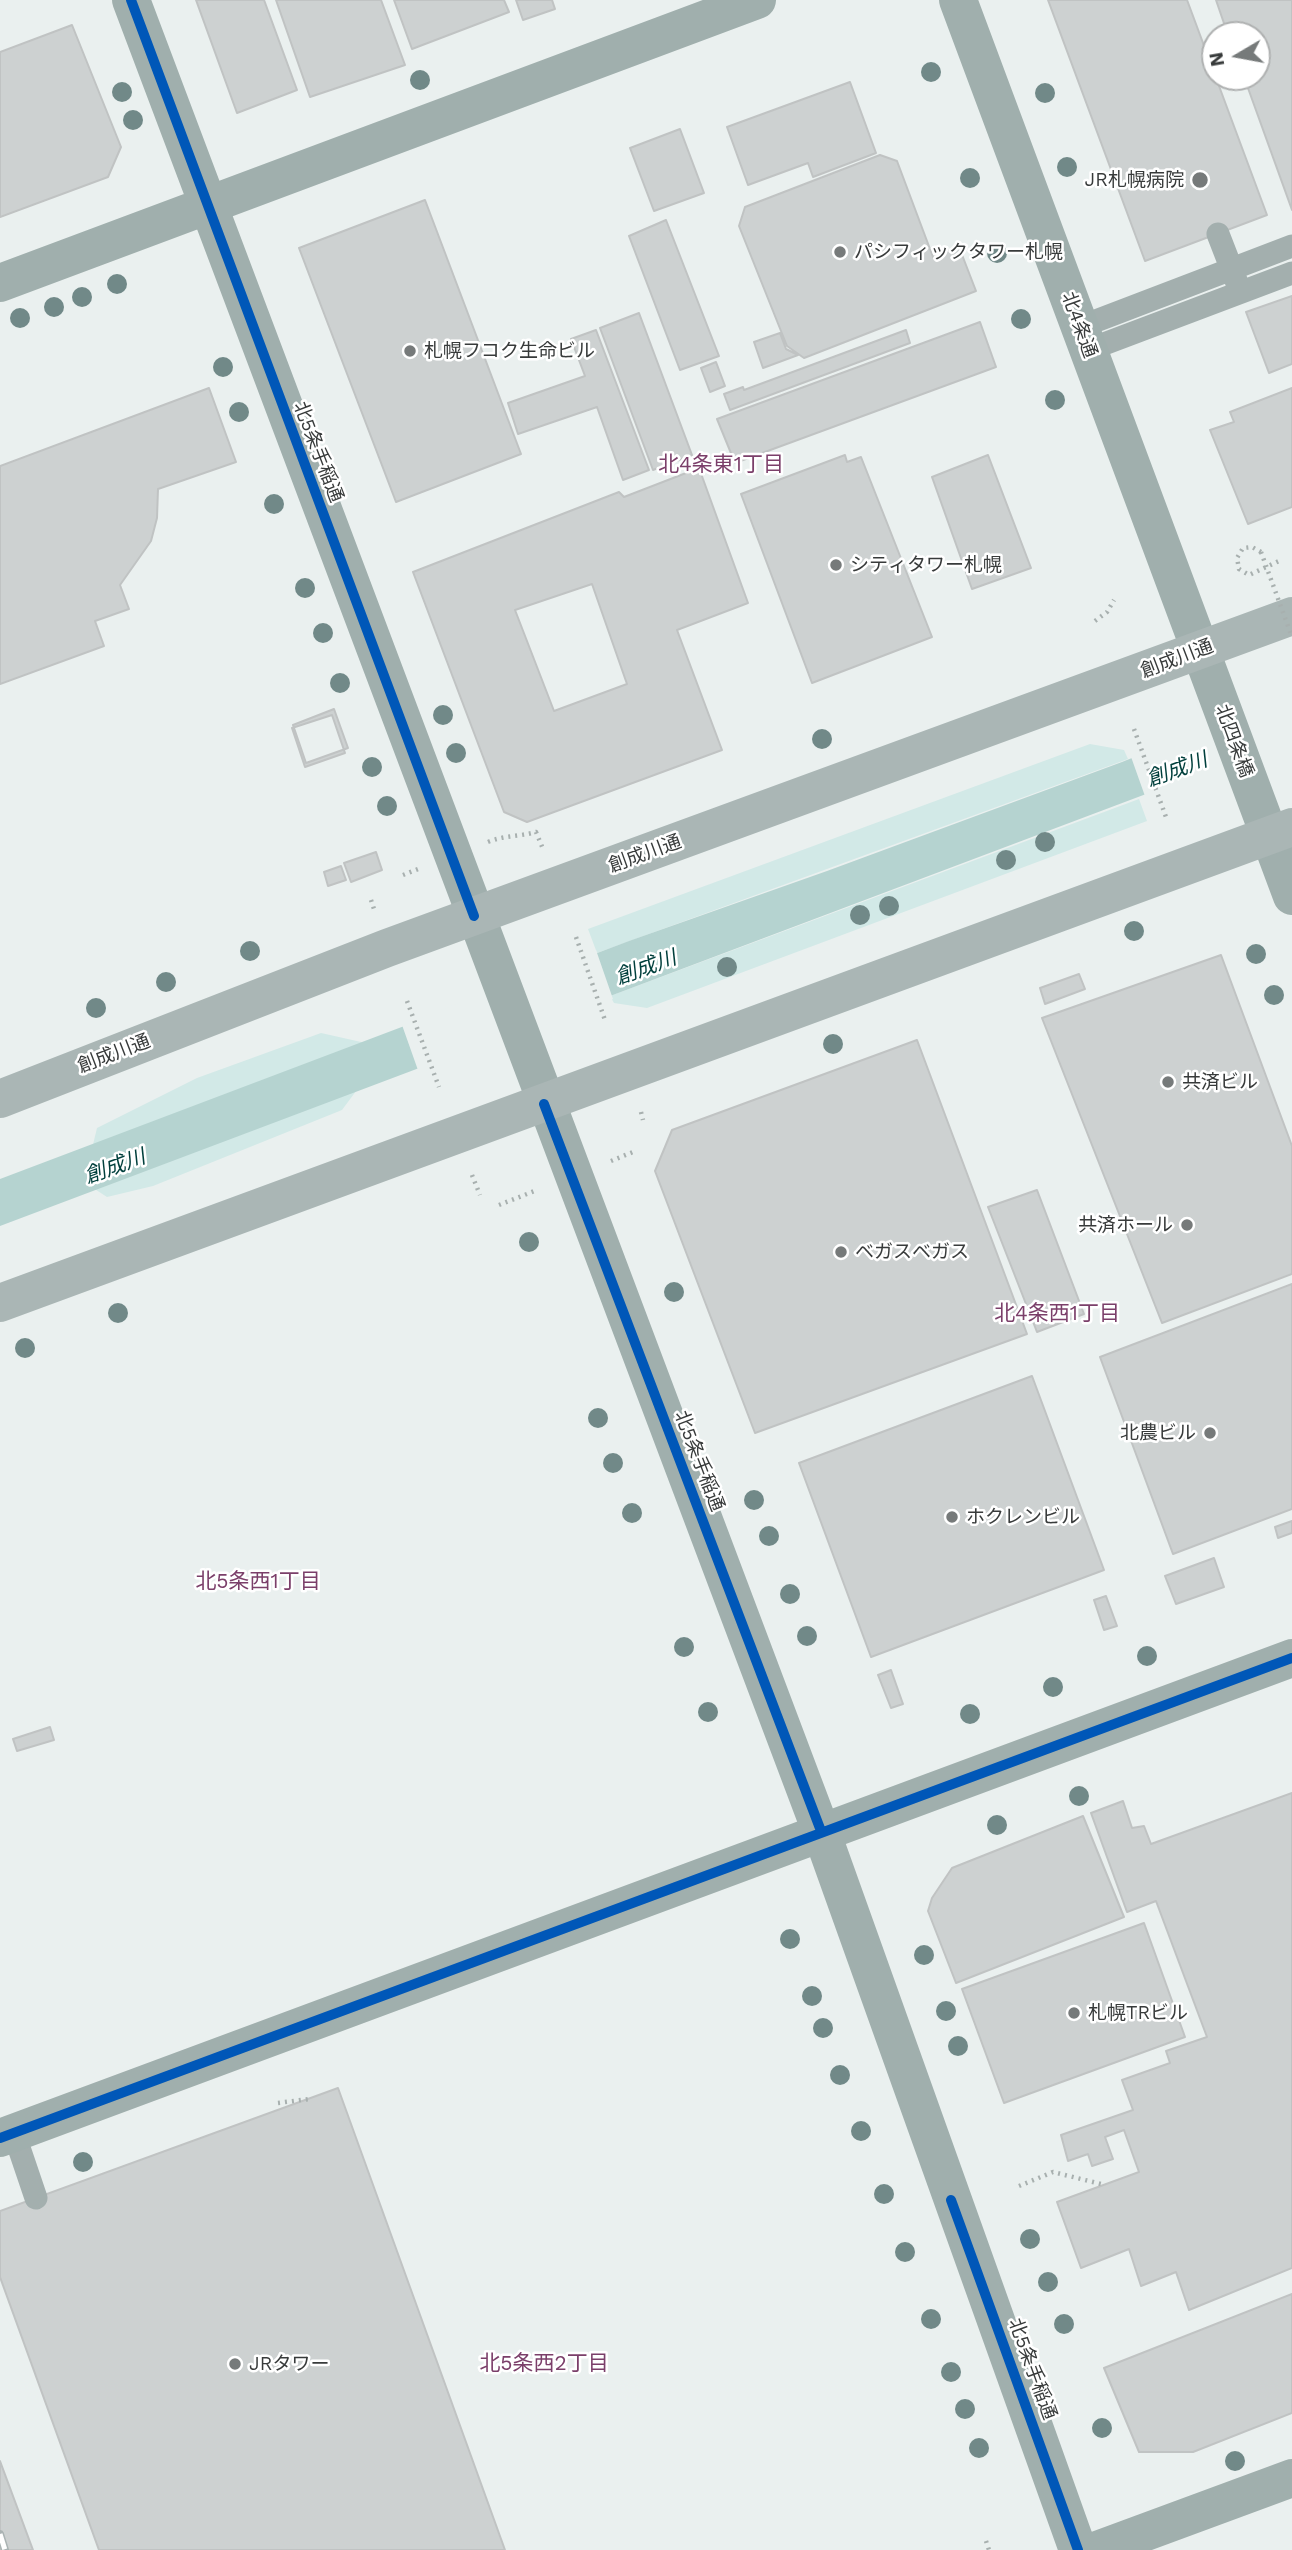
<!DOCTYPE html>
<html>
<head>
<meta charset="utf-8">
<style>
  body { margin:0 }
  #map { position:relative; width:1292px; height:2550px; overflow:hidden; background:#eaf0ef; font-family:"Work Sans",sans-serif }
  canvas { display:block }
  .north { position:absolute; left:1201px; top:21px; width:70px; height:70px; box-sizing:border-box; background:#fff; border:2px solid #afb1b1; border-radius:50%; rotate:260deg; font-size:19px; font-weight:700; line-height:28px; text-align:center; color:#383b3b }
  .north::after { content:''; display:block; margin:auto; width:24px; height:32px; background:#767a7a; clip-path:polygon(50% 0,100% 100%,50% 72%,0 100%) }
</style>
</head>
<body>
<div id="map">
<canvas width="1292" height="2550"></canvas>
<div class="north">N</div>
</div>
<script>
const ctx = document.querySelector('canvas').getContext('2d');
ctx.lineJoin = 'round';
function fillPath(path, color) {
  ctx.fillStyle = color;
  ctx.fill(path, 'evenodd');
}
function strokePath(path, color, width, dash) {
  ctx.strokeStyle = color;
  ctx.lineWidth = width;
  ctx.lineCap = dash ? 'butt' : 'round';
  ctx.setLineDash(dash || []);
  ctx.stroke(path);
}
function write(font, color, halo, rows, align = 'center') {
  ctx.font = font + ' "Work Sans","Noto Sans JP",sans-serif';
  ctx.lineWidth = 5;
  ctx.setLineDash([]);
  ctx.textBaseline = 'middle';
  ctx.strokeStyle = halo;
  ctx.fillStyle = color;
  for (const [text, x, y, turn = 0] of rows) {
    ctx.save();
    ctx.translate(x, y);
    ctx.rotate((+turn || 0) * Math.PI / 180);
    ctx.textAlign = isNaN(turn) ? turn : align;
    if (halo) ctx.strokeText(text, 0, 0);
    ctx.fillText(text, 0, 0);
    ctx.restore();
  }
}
fillPath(new Path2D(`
  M1090 744 1124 750 1128 759 597 953 588 929Z
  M1139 799 1147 821 647 1008 614 1003 610 996Z
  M321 1033 388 1048 342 1110 153 1186 107 1197 84 1182 97 1128 197 1078Z`), '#d2e9e7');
fillPath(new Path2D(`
  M1292 694V739L0 1226V1179L629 941 827 871 1122 762Z`), '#b5d3d0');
fillPath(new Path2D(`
  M1292 691V743L1146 799 1130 754Z
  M596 950 613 999 419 1073 402 1025Z`), '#eaf0ef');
const building = new Path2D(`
  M196 0H264L297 90 237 113Z
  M276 0H381L405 65 310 97Z
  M394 0H504L509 12 412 49Z
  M516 0H552L555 9 523 20Z
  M1048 0H1187L1267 215 1145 261Z
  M1216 0H1292V210L1244 77H1257V35H1228Z
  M72 25 121 147 108 177 0 217V52Z
  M850 82 876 153 813 177 808 163 748 185 727 127Z
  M680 129 704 193 654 211 630 148Z
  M880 155 897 161 933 257 959 247 976 291 804 358 787 346 739 226 745 207Z
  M425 200 521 454 396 502 299 248Z
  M666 220 719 356 680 370 629 236Z
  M1292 296V364L1269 373 1246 312Z
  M639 313 692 455 653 470 600 328Z
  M980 322 996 367 735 463 717 419Z
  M596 330 649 470 623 480 597 407 518 434 508 403 585 376 571 339Z
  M906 330 910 343 730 410 724 394 743 387 744 390Z
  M780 333 786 349 798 355 763 368 754 342Z
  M716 362 725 386 710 392 701 368Z
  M209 388 236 462 158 489 157 518 151 541 120 585 129 609 95 621 104 646 0 684V466Z
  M1292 388V507L1248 524 1210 430 1234 422 1230 412Z
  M845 455 847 462 861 457 932 637 812 683 741 494Z
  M988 455 1031 568 972 589 932 477Z
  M699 468 748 603 677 630 722 750 527 822 504 812 413 572 619 492 624 497ZM592 584 627 684 554 711 515 610Z
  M334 709 348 748 306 763 293 725Z
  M332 715 345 753 305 767 292 728Z
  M376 852 382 870 351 882 344 863Z
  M341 866 346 880 328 886 324 872Z
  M1221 955 1292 1146V1274L1162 1323 1042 1018Z
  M1079 974 1085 989 1045 1004 1040 988Z
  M917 1040 1027 1334 755 1433 655 1171 672 1130Z
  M1037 1190 1084 1314 1037 1332 988 1207Z
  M1292 1284V1509L1173 1554 1100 1357Z
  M1032 1376 1104 1570 871 1657 799 1463Z
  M1292 1521V1533L1278 1538 1275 1527Z
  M1214 1558 1224 1587 1176 1604 1165 1576Z
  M1106 1596 1117 1626 1104 1630 1094 1600Z
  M891 1670 903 1704 891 1708 878 1675Z
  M50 1727 54 1740 17 1751 13 1739Z
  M1292 1793V2268L1189 2310 1176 2272 1141 2286 1129 2249 1081 2268 1057 2202 1139 2172 1124 2130 1105 2137 1113 2159 1092 2166 1088 2154 1068 2161 1061 2135 1133 2110 1122 2080 1170 2063 1166 2051 1207 2037 1156 1901 1127 1912 1091 1813 1123 1801 1132 1828 1144 1826 1151 1844Z
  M1083 1816 1124 1917 956 1983 928 1911 932 1898 952 1868Z
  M1144 1923 1185 2037 1004 2103 962 1989Z
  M338 2088 505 2550H99L0 2277V2211Z
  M1292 2294V2413L1193 2452H1139L1104 2368Z
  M0 2461 33 2550H0Z`);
fillPath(building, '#cdd1d1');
strokePath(building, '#c0c3c3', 2);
strokePath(new Path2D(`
  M1261 552 1252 547 1243 548 1237 558 1239 569 1249 575 1279 561
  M1095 621 1107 612 1114 600
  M1134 729 1166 817
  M488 842C505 835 518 837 536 832L543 849
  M403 875 418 869
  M371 900 375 912
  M576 937 606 1023
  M407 1001 439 1087
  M641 1112 643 1120
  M611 1161 633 1152
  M472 1175 480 1195
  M499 1205 537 1190
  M278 2103 309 2099
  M1019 2186 1053 2172 1105 2185
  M986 2541 989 2550`), '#a8b0af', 4.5, [2, 5]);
strokePath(new Path2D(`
  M1218 234 1237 283
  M1080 327 1292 246
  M1088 350 1292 273
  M14 2133 36 2198`), '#a3afae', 23);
strokePath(new Path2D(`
  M131 0 821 1831 1078 2550
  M958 0 1292 896
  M0 283 757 0
  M0 2138 1292 1658
  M1097 2550 1292 2478`), '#a0afad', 38);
strokePath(new Path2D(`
  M0 1099 387 948 1292 616
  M0 1303 1292 827`), '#aab6b5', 38);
const rail = new Path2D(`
  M0 2534 5 2550`);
strokePath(rail, '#aab3b3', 8);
strokePath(rail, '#fff', 5, [16]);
strokePath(new Path2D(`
  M1261 552 1292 637`), '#a8b0af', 4.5, [2, 5]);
strokePath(new Path2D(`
  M131 0 474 916
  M544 1104 821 1831
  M0 2138 1292 1658
  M951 2200 1078 2550`), '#0057b8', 10);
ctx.fillStyle = '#718988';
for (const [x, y] of [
  [931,72],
  [420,80],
  [122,92],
  [1045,93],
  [133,120],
  [1067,167],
  [970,178],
  [997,253],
  [117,284],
  [82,297],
  [54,307],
  [20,318],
  [1021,319],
  [223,367],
  [1055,400],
  [239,412],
  [274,504],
  [305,588],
  [323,633],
  [340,683],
  [443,715],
  [822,739],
  [456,753],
  [372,767],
  [387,806],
  [1045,842],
  [1006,860],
  [889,906],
  [860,915],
  [1134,931],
  [250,951],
  [1256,954],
  [727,967],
  [166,982],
  [1274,995],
  [96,1008],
  [833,1044],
  [529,1242],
  [674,1292],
  [118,1313],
  [25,1348],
  [598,1418],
  [613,1463],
  [754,1500],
  [632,1513],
  [769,1536],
  [790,1594],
  [807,1636],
  [684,1647],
  [1147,1656],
  [1053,1687],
  [708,1712],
  [970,1714],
  [1079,1796],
  [997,1825],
  [790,1939],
  [924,1955],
  [812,1996],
  [946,2011],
  [823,2028],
  [958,2046],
  [840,2075],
  [861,2131],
  [83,2162],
  [884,2194],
  [1030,2239],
  [905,2252],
  [1048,2282],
  [931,2319],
  [1064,2324],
  [951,2372],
  [965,2409],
  [1102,2428],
  [979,2448],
  [1235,2461]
]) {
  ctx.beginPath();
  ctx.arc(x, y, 10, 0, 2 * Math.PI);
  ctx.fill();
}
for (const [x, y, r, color] of [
  [1200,180,9,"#767a7a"],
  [840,252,7,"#767a7a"],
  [410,351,7,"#767a7a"],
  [836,565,7,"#767a7a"],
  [1168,1082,7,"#767a7a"],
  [1187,1225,7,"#767a7a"],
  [841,1252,7,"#767a7a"],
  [1210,1433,7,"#767a7a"],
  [952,1517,7,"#767a7a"],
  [1074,2013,7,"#767a7a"],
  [235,2364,7,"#767a7a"]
]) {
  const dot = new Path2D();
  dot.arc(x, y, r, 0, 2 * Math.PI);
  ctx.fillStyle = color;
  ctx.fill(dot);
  strokePath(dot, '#fff', 2.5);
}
write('19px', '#383b3b', '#fff', [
  ["JR札幌病院",1184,180,"right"],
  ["パシフィックタワー札幌",854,252],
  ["札幌フコク生命ビル",424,351],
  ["シティタワー札幌",850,565],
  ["共済ビル",1182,1082],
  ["共済ホール",1173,1225,"right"],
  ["ベガスベガス",855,1252],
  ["北農ビル",1196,1433,"right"],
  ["ホクレンビル",966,1517],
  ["札幌TRビル",1088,2013],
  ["JRタワー",249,2364]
], 'left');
write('19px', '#383b3b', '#fff', [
  ["北4条通",1079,325,70],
  ["北5条手稲通",318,452,69],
  ["創成川通",1177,659,-21],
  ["北四条橋",1234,741,70],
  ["創成川通",645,854,-20],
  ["創成川通",114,1054,-21],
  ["北5条手稲通",699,1461,69],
  ["北5条手稲通",1032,2369,70]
]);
write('21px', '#7b3f6a', '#fff', [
  ["北4条東1丁目",721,465],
  ["北4条西1丁目",1057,1314],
  ["北5条西1丁目",258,1582],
  ["北5条西2丁目",544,2364]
]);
write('italic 21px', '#003f3c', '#fff', [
  ["創成川",1177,770,-20],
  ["創成川",646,968,-20],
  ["創成川",115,1167,-20]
]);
</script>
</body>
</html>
